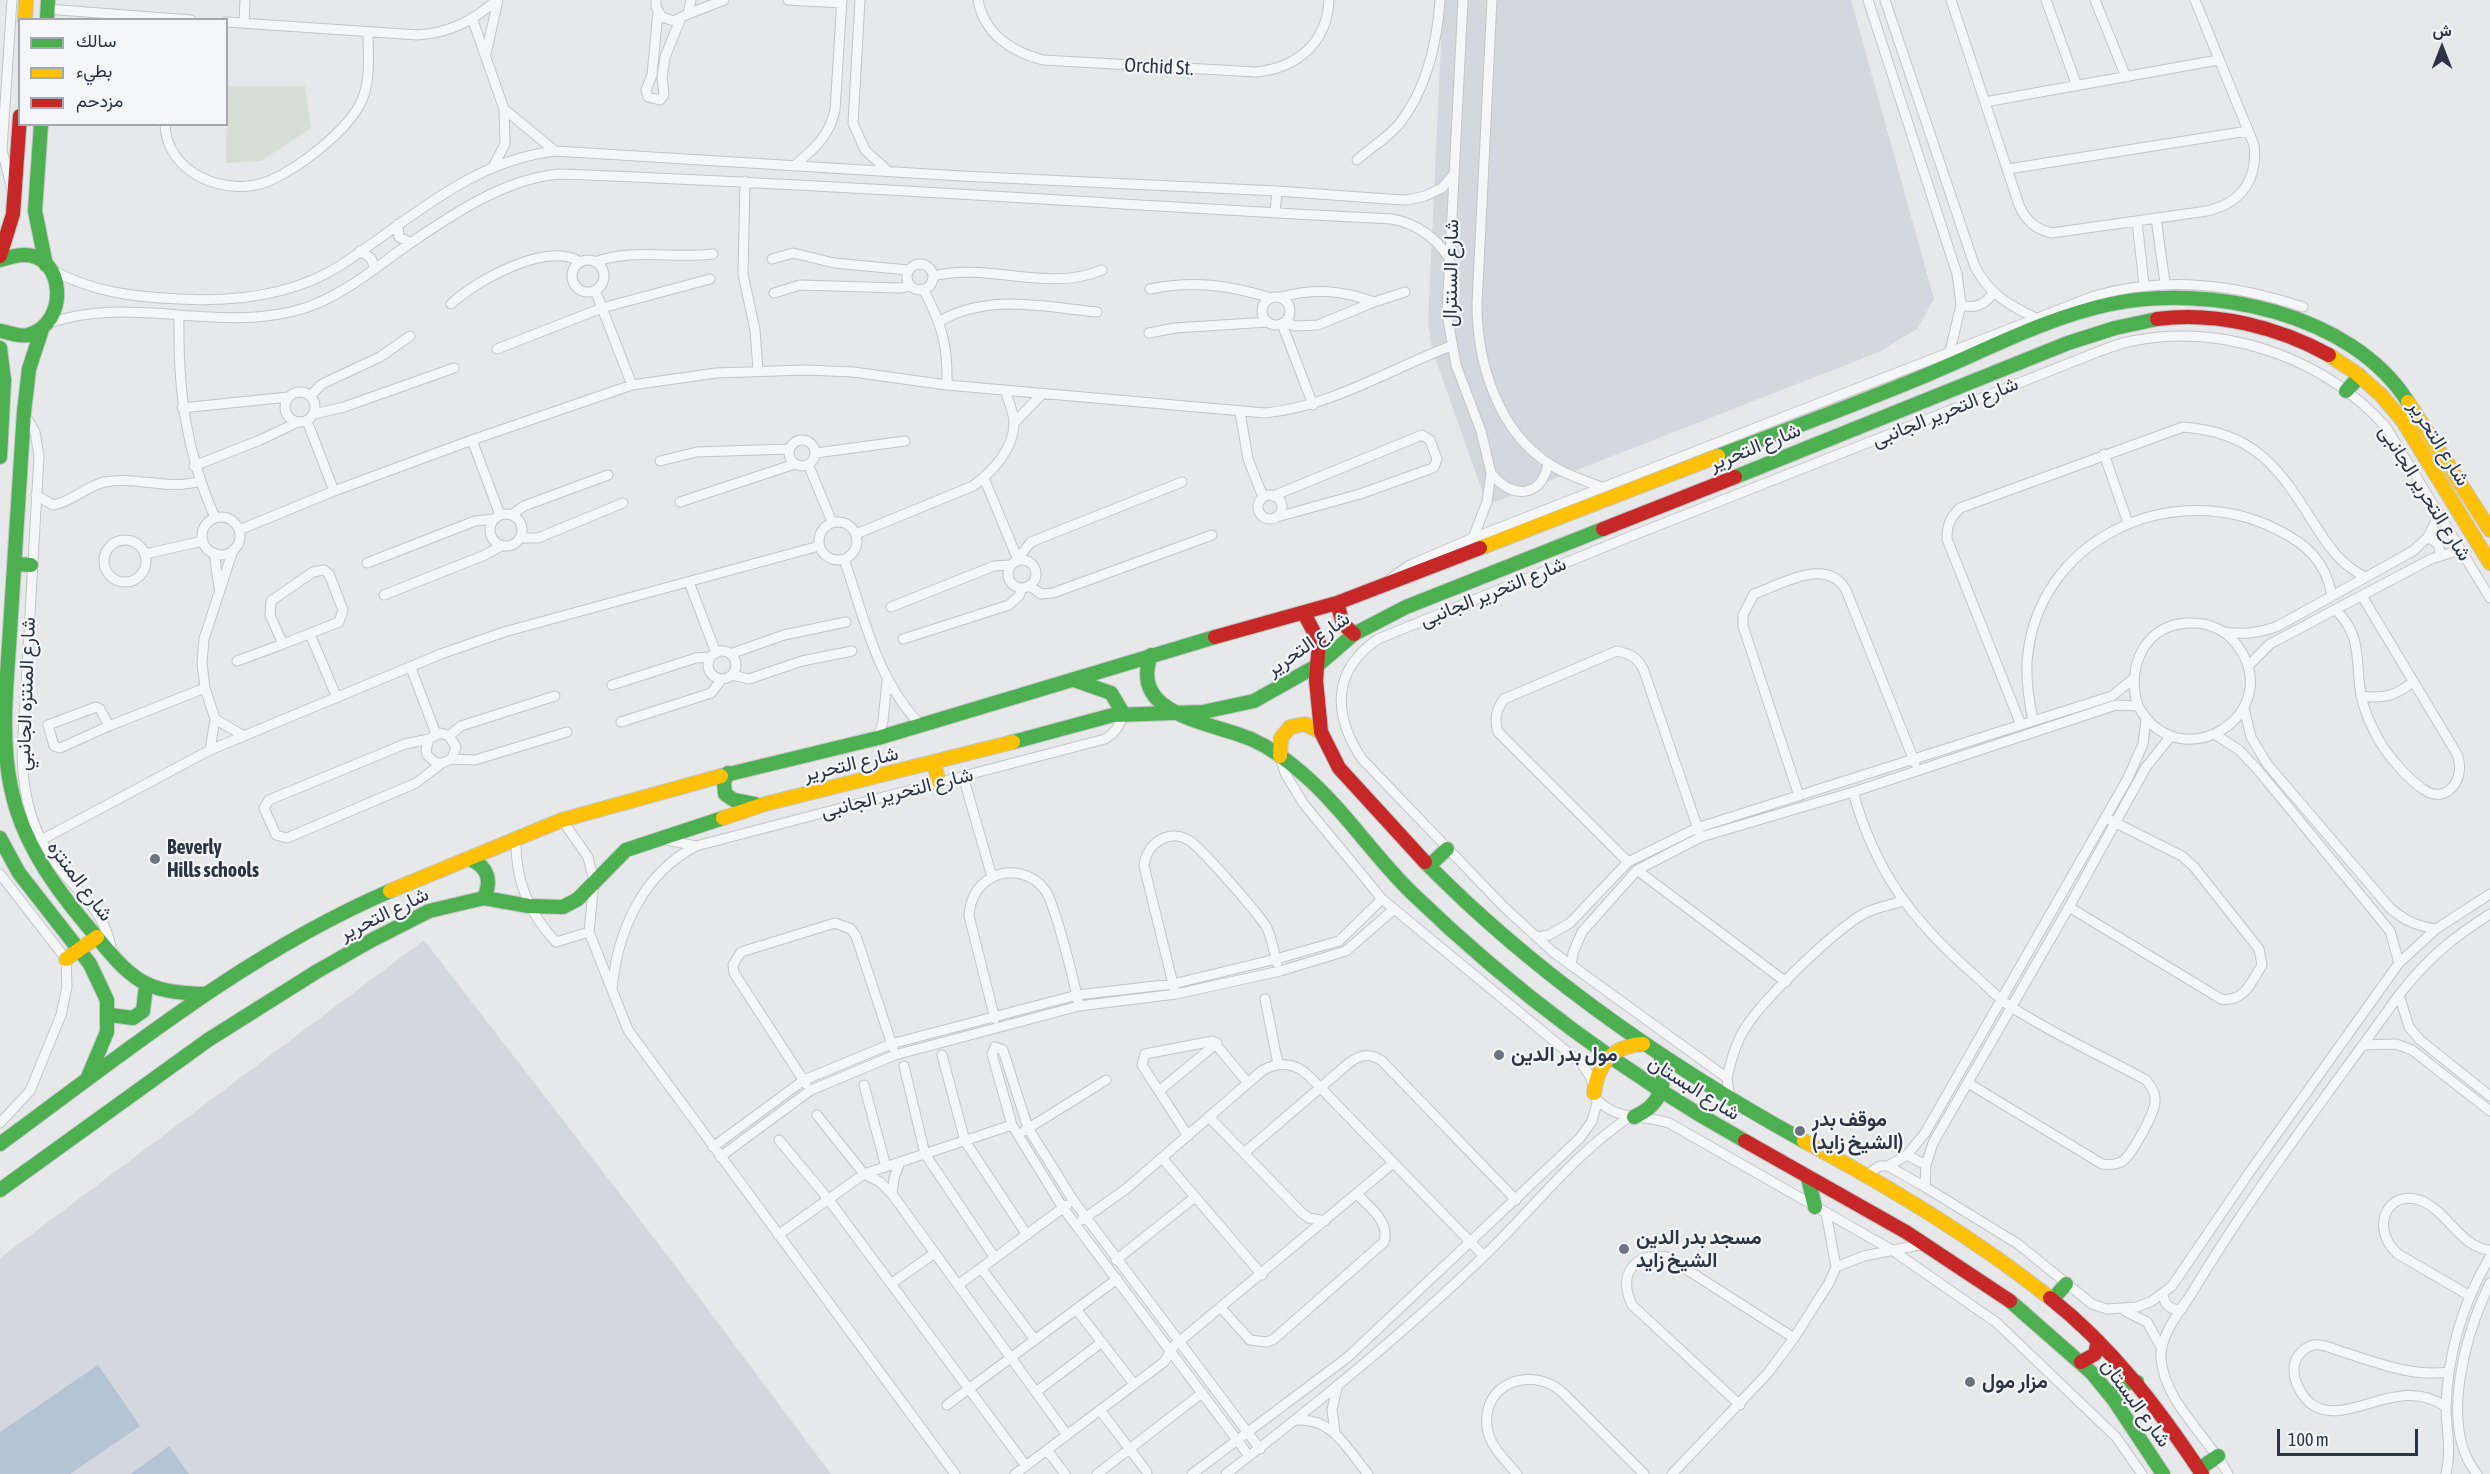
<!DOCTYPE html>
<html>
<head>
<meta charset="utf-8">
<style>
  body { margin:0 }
  #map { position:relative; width:2490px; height:1474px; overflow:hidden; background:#e6e8ea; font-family:"Asap Condensed",Vazirmatn,sans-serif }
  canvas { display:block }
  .legend { position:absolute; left:18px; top:18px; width:210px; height:108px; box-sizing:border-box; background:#f4f6f9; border:2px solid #a4a8b1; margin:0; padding:8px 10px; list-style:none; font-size:18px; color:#2b3445 }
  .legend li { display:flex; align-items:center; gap:12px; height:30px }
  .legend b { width:30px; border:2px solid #a4a8b1 }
  .north { position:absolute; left:2412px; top:18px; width:60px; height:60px; -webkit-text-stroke:4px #f4f6f9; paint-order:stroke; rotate:0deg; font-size:16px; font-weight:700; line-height:24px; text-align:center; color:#2b3445 }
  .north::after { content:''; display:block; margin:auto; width:21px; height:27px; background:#2b3445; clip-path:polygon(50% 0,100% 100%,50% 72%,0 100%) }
  .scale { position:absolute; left:2277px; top:1429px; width:141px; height:27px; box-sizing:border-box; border:3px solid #2b3445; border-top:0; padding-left:8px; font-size:18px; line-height:21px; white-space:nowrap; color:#2b3445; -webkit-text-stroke:4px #f4f6f9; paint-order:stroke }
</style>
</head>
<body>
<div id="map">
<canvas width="2490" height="1474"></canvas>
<ul class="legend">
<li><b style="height:8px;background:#4caf50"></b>سالك</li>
<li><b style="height:8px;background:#ffc107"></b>بطيء</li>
<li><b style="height:8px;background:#c62828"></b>مزدحم</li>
</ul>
<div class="north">ش</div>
<div class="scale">100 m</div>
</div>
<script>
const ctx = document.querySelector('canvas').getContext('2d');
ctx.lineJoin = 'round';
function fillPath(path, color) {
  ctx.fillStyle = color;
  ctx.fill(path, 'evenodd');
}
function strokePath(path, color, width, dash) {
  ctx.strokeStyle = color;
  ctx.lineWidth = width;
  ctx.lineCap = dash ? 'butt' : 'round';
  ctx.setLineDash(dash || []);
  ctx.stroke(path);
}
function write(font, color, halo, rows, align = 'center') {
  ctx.font = font + ' "Asap Condensed",Vazirmatn,sans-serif';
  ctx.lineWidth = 4.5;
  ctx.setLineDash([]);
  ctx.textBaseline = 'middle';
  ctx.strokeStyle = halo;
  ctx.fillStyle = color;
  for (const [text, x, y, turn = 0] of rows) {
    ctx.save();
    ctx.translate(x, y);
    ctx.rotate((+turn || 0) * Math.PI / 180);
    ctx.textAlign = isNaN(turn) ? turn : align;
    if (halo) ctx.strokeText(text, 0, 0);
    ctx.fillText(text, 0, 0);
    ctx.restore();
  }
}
fillPath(new Path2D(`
  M1443 0H1851L1934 299 1917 329 1879 352 1487 505 1432 349 1428 323Z
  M424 940 674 1264 831 1474H0V1258Z`), '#d4d7dd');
fillPath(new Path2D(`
  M227 86H305L311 128 261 161 226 163Z`), '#d6ded6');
fillPath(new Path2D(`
  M98 1365 140 1426 70 1474H0V1432Z
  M169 1446 189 1474H131Z`), '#b4c4d5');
const street = new Path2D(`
  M12 0 2 150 13 194
  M656 0V7L662 17 674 21 688 14 691 0
  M788 0 842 3
  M860 0 853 123 865 150 888 171
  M978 0C984 34 1012 52 1043 60L1256 72C1297 68 1327 43 1329 0
  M1463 0 1447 314 1456 365 1481 431 1491 473 1487 502 1473 538
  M1492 0 1477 304C1477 363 1498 432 1551 465 1566 475 1584 480 1601 487
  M1868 0 1957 274 1961 305 1950 351
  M1885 0 1975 267C1989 293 2008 305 2034 317
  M1951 0 2019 205C2026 221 2035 229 2052 233L2207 211C2241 203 2258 180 2254 145L2195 0
  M2046 0 2077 86
  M2095 0 2126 77
  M47 9 191 20
  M658 12 652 75 646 90 648 97 660 100 664 95 662 77 665 57 680 20
  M688 14 724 0
  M472 18 504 109 505 144 494 165
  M226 22 418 35C448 33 474 21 496 0
  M244 23 245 0
  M486 54 498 0
  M1985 102 2218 60
  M504 109 555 151
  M165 124C166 174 227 198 269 181 299 168 349 130 362 100 371 79 368 55 368 32
  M1357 160C1370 148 1389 137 1400 123 1427 88 1437 43 1440 0
  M794 166C814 149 829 137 835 110L842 0
  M2008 169 2248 131
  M745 181 743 274 755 330 758 370
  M1275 213 1277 191
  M2156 218 2165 283
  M2137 221 2144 285
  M398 224 399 237 411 243
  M360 251 371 258 375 269
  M772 259 793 253 834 263 908 270
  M572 276a16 16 0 1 1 32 0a16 16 0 1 1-32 0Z
  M595 262C631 248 675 259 713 254
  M907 277a13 13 0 1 1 26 0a13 13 0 1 1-26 0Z
  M52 270C93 292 133 297 179 299 234 302 293 296 341 265 410 220 470 161 555 151L961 176 1277 191 1388 199 1407 200 1425 196 1442 188 1454 174
  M933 276C990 262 1047 293 1102 270
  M923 289C942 324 948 346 947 385
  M1150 289C1193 280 1229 285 1271 298
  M595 290 632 385
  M774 293 800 285 900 288 910 286
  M1262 311a14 14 0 1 1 28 0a14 14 0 1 1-28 0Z
  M1281 297C1314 288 1341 290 1374 302
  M451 304C477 280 547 241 580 262
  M1961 305C1975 309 1985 305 1993 293
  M179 316C178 390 185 449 215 518
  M940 321C989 293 1043 307 1097 312
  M1285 322 1295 326 1318 325 1374 302 1405 292
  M49 323C133 294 220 335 305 308 344 295 376 267 409 244 453 214 506 178 560 174 837 184 1114 205 1392 219 1417 224 1435 236 1449 258
  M1282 324 1313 405
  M1149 333 1175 328 1268 322
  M497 349 602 308 710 279
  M285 407a15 15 0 1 1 30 0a15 15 0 1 1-30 0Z
  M310 396 322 384 380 357 410 336
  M182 408 288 397
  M1240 412 1248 459 1263 497
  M24 413 35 432 39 456 22 755C23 794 33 834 57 865 81 897 107 912 112 954
  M314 414 344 407 454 368
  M307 421 334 491
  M1014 423 1042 394
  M789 453a13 13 0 1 1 26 0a13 13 0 1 1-26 0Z
  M472 440 500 515
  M816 453 905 441
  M2104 454 2128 523
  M660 461 697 452 789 449
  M808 464 832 522
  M194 466 260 440 296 423
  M1491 473C1511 499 1541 499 1548 464
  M984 478 1018 560
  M1258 507a12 12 0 1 1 24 0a12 12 0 1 1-24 0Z
  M36 495 53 505C72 502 86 486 105 482 137 476 168 491 200 481
  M1273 496 1422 435 1430 440 1437 459 1434 467 1430 469 1360 494 1277 517
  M680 502 795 464
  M490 530a16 16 0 1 1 32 0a16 16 0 1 1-32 0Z
  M511 515 524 506 608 475
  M202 536a19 19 0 1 1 38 0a19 19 0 1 1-38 0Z
  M819 541a19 19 0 1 1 38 0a19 19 0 1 1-38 0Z
  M239 530 334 491 472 440 632 385 716 373 806 370 853 372 947 385 1265 413C1330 407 1390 369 1451 346
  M856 534 973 486C992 472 1014 449 1014 423 1014 413 1008 400 1005 390
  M2428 537 2438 544 2441 555
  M520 538H538L623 503
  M104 561a21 21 0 1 1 42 0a21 21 0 1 1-42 0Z
  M214 553 219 587
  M145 554 203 541
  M844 559C864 617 877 681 921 725
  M1008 574a14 14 0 1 1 28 0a14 14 0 1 1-28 0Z
  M1020 560 1022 553 1031 542 1182 482
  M367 563 475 521 495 519
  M1389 580 1408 566 1473 538 2094 296C2166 276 2233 284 2303 307
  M689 582 716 653
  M1030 586 1041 594 1053 593 1212 535
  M384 595 485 555 501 546
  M891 607 994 566 1010 565
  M2336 610C2363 637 2355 661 2361 695 2364 711 2372 728 2380 742 2389 757 2408 779 2423 789 2446 806 2467 779 2457 754L2362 596
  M2224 632C2244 635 2259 633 2278 626L2413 551 2428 537 2439 514
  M310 634 337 698
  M903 639 1009 605 1019 596 1022 588
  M708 665a14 14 0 1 1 28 0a14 14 0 1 1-28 0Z
  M730 654 784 635 846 622
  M237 661 283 644 270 615 271 601 313 572 324 570 329 574 343 610 339 622 283 644
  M2248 666 2270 644 2431 559 2460 550
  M411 668 436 734
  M732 675 749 679 802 661 852 651
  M612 685 696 658 711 657
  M2361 696C2384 699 2395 696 2413 682
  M96 707 100 709 109 726 60 748 54 746 48 725Z
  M2244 708 2251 737 2267 764 2390 908C2405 921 2417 926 2436 929
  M215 719 244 736
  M2033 721C2029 701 2026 682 2027 662 2036 539 2171 477 2276 529 2307 544 2325 561 2332 595
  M621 722 711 693 722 679
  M2021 725 1947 539C1947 525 1950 518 1960 508L2183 427C2253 432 2278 466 2313 522 2328 546 2340 564 2365 577
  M109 726 205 688
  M2216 735 2239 750 2258 770 2390 931 2399 963
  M449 736 461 726 555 696
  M878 738 883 721 887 681
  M429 739 405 744 269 800 264 808 276 835 287 838 416 783 442 763
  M210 750 215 719 205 688 202 663 204 639 233 550
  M452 759 456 747 449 736 440 733 429 739 426 750 427 755 436 763H442L452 759 475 760 567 732
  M963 776 992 877
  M1853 792C1875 871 1911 919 1971 972 1985 984 1998 999 2013 1008 2055 1035 2102 1056 2146 1080 2151 1086 2156 1093 2155 1101 2155 1113 2131 1157 2121 1162 2115 1165 2109 1165 2102 1164L1968 1083
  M1799 796 1743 626V615L1754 594C1782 584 1827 556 1846 590L1915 763
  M562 820 588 857 594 882 589 932 628 1030 955 1474
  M516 838C515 880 528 912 556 942L589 932
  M662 839 696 846 1105 739C1116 732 1120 726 1123 713
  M30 846 210 750 441 654 504 632 819 546
  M1628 862 1498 732C1494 719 1496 710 1504 699L1617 651C1630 654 1638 657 1644 671L1699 832
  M1637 870 1786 982
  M0 874 66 959 67 987 61 1015 30 1091 0 1123
  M2069 907 2221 999C2244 1003 2252 981 2262 965L2259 949 2194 867 2182 856 2110 820
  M1537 937 1549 935 1570 923 1628 862 1697 828 2112 696 2133 679
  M1571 965 1573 953 1582 932 1637 870 1701 837 1853 792 2116 705 2138 706C2180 782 2288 713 2237 645 2227 631 2210 623 2193 623 2146 621 2125 667 2138 706
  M1174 988 1144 866C1146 844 1169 827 1190 841 1202 849 1259 914 1267 928 1272 939 1274 952 1277 963
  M612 990C617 932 642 874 696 846
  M2399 995 2409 1027 2420 1040 2490 1096
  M1265 999 1278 1064
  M995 1019 969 916C970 900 977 886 991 878 1009 868 1033 873 1045 890 1055 904 1074 981 1078 1001
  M2363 1045 2396 1044 2412 1050 2490 1111
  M942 1055 965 1141 1027 1235
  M904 1066 925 1154 995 1258
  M1727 1078C1731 1061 1735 1045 1744 1030 1762 1000 1836 928 1867 912 1878 907 1891 905 1902 901
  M806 1084 734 973 733 965 741 952 835 923 851 929 856 936 893 1048
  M864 1085 886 1167
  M1159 1091 1217 1043
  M1596 1099C1621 1123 1639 1113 1669 1123L1892 1250 1997 1323 2116 1437 2142 1474
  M1730 1102 1727 1078 1553 952 1504 907 1362 759C1333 715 1331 671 1378 639L1624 539 2085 357C2102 350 2119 343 2137 340 2228 324 2325 359 2386 427L2490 598
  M817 1115 864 1174 880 1182 892 1194 1067 1435
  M1209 1117 1302 1213 1309 1218 1325 1221
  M1024 1131 1106 1080
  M1188 1136 1142 1065 1145 1054 1213 1041 1248 1083
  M779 1140 829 1200 1026 1466
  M713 1147 804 1080 891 1044 1077 995 1173 984 1276 959 1339 941 1382 899
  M1244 1153 1349 1063C1361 1054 1370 1053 1382 1061L1516 1200
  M1907 1155 1926 1165
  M720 1157 811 1090 895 1055 1079 1006 1176 994 1280 971 1346 951 1393 910
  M1162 1158 1262 1275
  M1888 1166 1907 1155 1925 1133 2128 778 2143 744 2146 719
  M1866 1175 1880 1166H1888L1925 1187 2018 1244 2092 1304 2107 1309 2137 1307 2152 1301 2172 1286 2251 1170 2399 963 2436 929 2490 894
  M1925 1187 1926 1165 1933 1143 2069 907 2146 767 2171 736
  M892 1194 894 1178 900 1162
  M1082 1220 1126 1189 1263 1070C1281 1061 1296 1063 1310 1077L1484 1256
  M778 1235 864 1174 1012 1125
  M1116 1260 1195 1197
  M1836 1267 1864 1256 1924 1244
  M981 1268 1035 1340
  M892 1283 935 1253
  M958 1285 1067 1205
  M2163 1294C2164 1305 2171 1311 2182 1309
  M2470 1296 2398 1254C2369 1229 2387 1187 2422 1201 2448 1212 2461 1248 2490 1250
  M1221 1308 1250 1340 1267 1342 1274 1339 1384 1242C1390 1221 1370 1208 1357 1194
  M1076 1309 1134 1384
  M2125 1311 2147 1322 2161 1347
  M1036 1392 1102 1342
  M947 1405 1117 1279
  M1740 1405 1632 1305C1618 1275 1633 1252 1667 1257L1794 1338
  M2446 1407C2397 1372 2345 1431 2310 1403 2302 1396 2294 1382 2294 1371 2293 1357 2306 1343 2320 1345 2329 1346 2338 1351 2346 1353 2381 1364 2413 1377 2449 1372
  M1100 1410 1147 1472
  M1298 1420C1333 1418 1348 1450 1368 1474
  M1335 1432 1332 1410 1337 1388
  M1047 1450 1065 1474
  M1249 1456 1063 1208 1012 1125 992 1054 995 1047 1003 1050 1028 1128 1073 1200 1260 1449
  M1015 1474 1164 1362 1174 1346 1393 1163
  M1097 1474 1202 1393
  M1192 1474 1348 1357 1580 1138 1592 1121 1597 1103 1591 1078 1582 1064 1382 899 1303 803 1285 773 1280 756
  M1226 1474C1315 1405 1402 1335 1483 1257 1531 1211 1573 1155 1628 1118
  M1517 1474C1505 1460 1489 1445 1487 1427 1482 1383 1530 1366 1561 1391L1644 1474
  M1672 1474 1768 1373 1794 1338 1829 1283 1836 1267 1826 1213
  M2228 1474C2208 1436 2164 1402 2161 1358 2160 1335 2180 1311 2192 1293 2254 1189 2329 1093 2399 995 2428 958 2451 939 2490 914
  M2446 1474C2452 1450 2446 1429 2446 1406 2448 1353 2463 1302 2490 1257
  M2477 1474C2438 1426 2466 1333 2490 1283`);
const fast = new Path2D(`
  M47 20 48 0
  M41 124 35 211 46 265
  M0 260C7 258 16 255 23 255 65 253 70 324 28 335 20 337 8 332 0 331
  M42 329 29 369 24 412C19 485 15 557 10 630 7 682 0 736 11 788 22 842 55 888 90 929 130 977 140 993 206 994
  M0 348 4 380 0 457
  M2346 391 2360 376
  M1718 456C1789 429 1860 403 1929 374 1988 349 2048 317 2111 304 2209 284 2351 312 2408 402
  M1735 477 2068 343 2115 328 2157 319
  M16 564 31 565
  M1151 655C1128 717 1214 722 1253 740 1271 748 1287 760 1302 773 1343 808 1373 855 1412 893 1512 990 1623 1073 1745 1141
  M1074 680 1111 693 1123 713
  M1013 742 1113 715 1203 712 1254 701 1318 665 1354 634 1406 607 1603 529
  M728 773 724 782 725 794 734 800 755 804
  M721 776 878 738 1215 637
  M0 838 19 873 90 964 107 1000V1032L88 1077
  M470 859C488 867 492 880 484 898
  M1425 862C1536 975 1666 1065 1804 1141
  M1429 866 1447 849
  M110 1015 133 1018 143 1011 146 986
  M1634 1117C1661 1105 1667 1085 1661 1057
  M0 1144C124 1053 248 952 390 891
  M1808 1178 1815 1207
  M0 1190 208 1040 316 972 372 940 429 911 484 898 529 906 563 907 578 899 626 850 723 818
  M2053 1299 2066 1284
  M2010 1301 2092 1373 2114 1400 2163 1474
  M2119 1408 2118 1390 2126 1383 2137 1382
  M2199 1469 2218 1456`);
const slow = new Path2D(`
  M25 20 26 0
  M2329 355 2356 373 2381 395 2403 421 2490 563
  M2408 402 2490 530
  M1480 548 1718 456
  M1280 756 1281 738 1290 727 1305 724 1321 732
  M934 764 939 782
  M723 818 765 804 1013 742
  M390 891 562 820 721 776
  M66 959 97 937
  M1594 1093C1598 1063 1613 1046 1643 1044
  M1804 1141C1891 1188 1973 1237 2050 1298`);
const jam = new Path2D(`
  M0 256 13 214 20 116
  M2157 319C2215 311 2278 327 2329 355
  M1603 529 1735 477
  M1337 603 1343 624 1354 634
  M1304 613 1319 642 1316 680 1321 732 1339 768 1425 862
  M1215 637 1337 603 1480 548
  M1745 1141 1906 1232 2010 1301
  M2050 1298C2112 1347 2159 1409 2202 1474
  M2081 1362 2095 1354 2098 1341`);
strokePath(street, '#c4c6c8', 11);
strokePath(fast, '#c4c6c8', 16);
strokePath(slow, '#c4c6c8', 16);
strokePath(jam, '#c4c6c8', 16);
strokePath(street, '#f5f6f7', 9);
strokePath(fast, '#4caf50', 14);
strokePath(slow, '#ffc107', 14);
strokePath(jam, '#c62828', 14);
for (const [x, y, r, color] of [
  [155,859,6,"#6c737f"],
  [1499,1055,6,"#6c737f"],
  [1800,1131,6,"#6c737f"],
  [1624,1249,6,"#6c737f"],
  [1970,1382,6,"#6c737f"]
]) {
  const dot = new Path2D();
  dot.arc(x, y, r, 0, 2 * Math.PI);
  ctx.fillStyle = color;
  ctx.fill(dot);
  strokePath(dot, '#f4f6f9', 2);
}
write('20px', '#2b3445', '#f4f6f9', [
  ["Orchid St.",1159,67,3],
  ["شارع السنترال",1451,273,-89],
  ["شارع التحرير الجانبى",1945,412,-22],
  ["شارع التحرير",2439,443,58],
  ["شارع التحرير",1755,447,-22],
  ["شارع التحرير الجانبى",2425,493,58],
  ["شارع التحرير الجانبى",1493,592,-22],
  ["شارع التحرير",1308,644,-35],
  ["شارع المنتزه الجانبي",26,694,-88],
  ["شارع التحرير",851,764,-13],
  ["شارع التحرير الجانبى",897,793,-14],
  ["شارع المنتزه",80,881,53],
  ["شارع التحرير",384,914,-26],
  ["شارع البستان",1694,1088,32],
  ["شارع البستان",2136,1403,54]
]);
write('bold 20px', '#2b3445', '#f4f6f9', [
  ["Beverly",167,848],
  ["Hills schools",167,871],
  ["مول بدر الدين",1511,1055],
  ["موقف بدر",1812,1120],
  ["(الشيخ زايد)",1812,1143],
  ["مسجد بدر الدين",1636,1238],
  ["الشيخ زايد",1636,1261],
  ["مزار مول",1982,1382]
], 'left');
</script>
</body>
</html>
